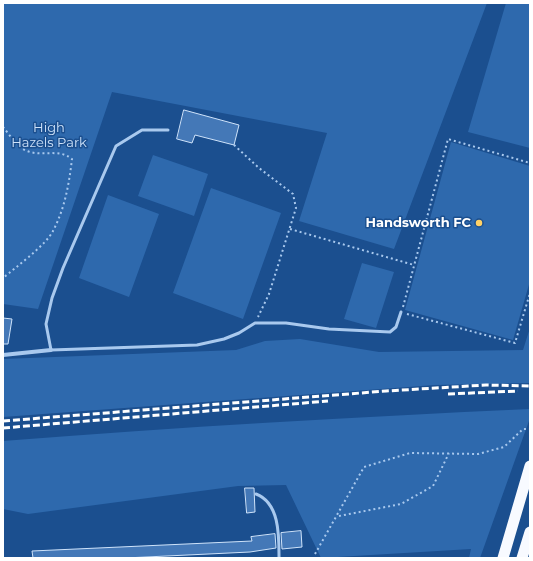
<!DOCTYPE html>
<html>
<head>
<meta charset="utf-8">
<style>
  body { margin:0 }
  #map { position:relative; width:533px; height:561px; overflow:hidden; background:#1b4f8f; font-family:Montserrat,sans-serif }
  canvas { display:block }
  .frame { position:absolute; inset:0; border:4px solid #fff; pointer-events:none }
</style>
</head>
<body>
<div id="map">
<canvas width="533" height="561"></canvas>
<div class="frame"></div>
</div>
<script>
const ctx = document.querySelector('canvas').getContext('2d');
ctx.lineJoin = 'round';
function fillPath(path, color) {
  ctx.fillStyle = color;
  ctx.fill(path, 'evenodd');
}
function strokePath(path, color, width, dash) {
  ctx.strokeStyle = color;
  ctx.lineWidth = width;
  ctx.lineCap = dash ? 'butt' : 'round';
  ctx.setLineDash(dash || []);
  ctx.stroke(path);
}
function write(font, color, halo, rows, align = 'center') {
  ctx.font = font + ' Montserrat,sans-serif';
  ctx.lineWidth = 3;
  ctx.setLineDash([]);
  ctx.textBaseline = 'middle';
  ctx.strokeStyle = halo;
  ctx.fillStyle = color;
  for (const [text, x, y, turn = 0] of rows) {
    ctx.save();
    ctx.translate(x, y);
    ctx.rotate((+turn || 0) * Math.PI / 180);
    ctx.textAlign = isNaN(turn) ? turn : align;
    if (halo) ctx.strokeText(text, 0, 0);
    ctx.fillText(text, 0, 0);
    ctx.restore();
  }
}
fillPath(new Path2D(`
  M3 3H487L394 249 299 221 327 133 112 92 38 309 3 304Z
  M506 3H530V148L468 132Z
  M451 142 530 166V281L513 340 405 310Z
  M153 155 208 174 194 216 138 196Z
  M211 188 281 213 243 319 173 293Z
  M108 195 159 214 129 297 79 278Z
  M362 263 394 272 376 328 344 319Z
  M530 328V383L435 385 3 417V359L236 350 265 341 300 339 379 352 523 350Z
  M530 409V418L480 558H469L471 549 321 558 286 485 238 486 28 514 3 509V441C179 427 354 417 530 409Z`), '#2e69ad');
const building = new Path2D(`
  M184 110 239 125 234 145 195 135 192 143 177 139Z
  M3 318 12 319 8 344H3Z
  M245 488H254L255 512 247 513Z
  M301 531 302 547 282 549 281 533Z
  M275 534 276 548 250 552 125 558H33L32 551 252 541 251 537Z`);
fillPath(building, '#4478b7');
strokePath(building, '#cfe3fa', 1);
strokePath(new Path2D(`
  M3 127C9 134 18 148 27 151 42 157 59 148 72 159 69 184 65 208 53 231 46 245 16 267 3 278
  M234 145 259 168 293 194 296 208 269 294 258 317
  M290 229 414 265
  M403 307 448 139 530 163
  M407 314 515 343 530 293
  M339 516 401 504 433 486 449 453
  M315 554 364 467 410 453 478 454 504 447 523 429H530`), '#a9c9ee', 2, [2, 3]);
strokePath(new Path2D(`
  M168 130H142L116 146 63 268 52 298 46 324 51 350 197 345 224 339 239 333 255 323H286L329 329 390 332 396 327 401 312
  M256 494C280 503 279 537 279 558`), '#a9c9ee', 3);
strokePath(new Path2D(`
  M3 355 51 350`), '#a9c9ee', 4);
strokePath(new Path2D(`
  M503 558 530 466
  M522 558 530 532`), '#f8faff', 11);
strokePath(new Path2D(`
  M448 394 518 391
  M3 421 386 391 486 385 530 386
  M3 428 328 401`), '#fff', 3, [7, 3]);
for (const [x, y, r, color] of [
  [479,223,4,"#ffd166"]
]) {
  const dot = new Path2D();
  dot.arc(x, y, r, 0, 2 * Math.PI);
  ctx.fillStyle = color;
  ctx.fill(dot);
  strokePath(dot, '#1b4f8f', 1.5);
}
write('13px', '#cfe3fa', '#1b4f8f', [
  ["High",49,128],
  ["Hazels Park",49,143]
]);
write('bold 13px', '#fff', '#1b4f8f', [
  ["Handsworth FC",471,223]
], 'right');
</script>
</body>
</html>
